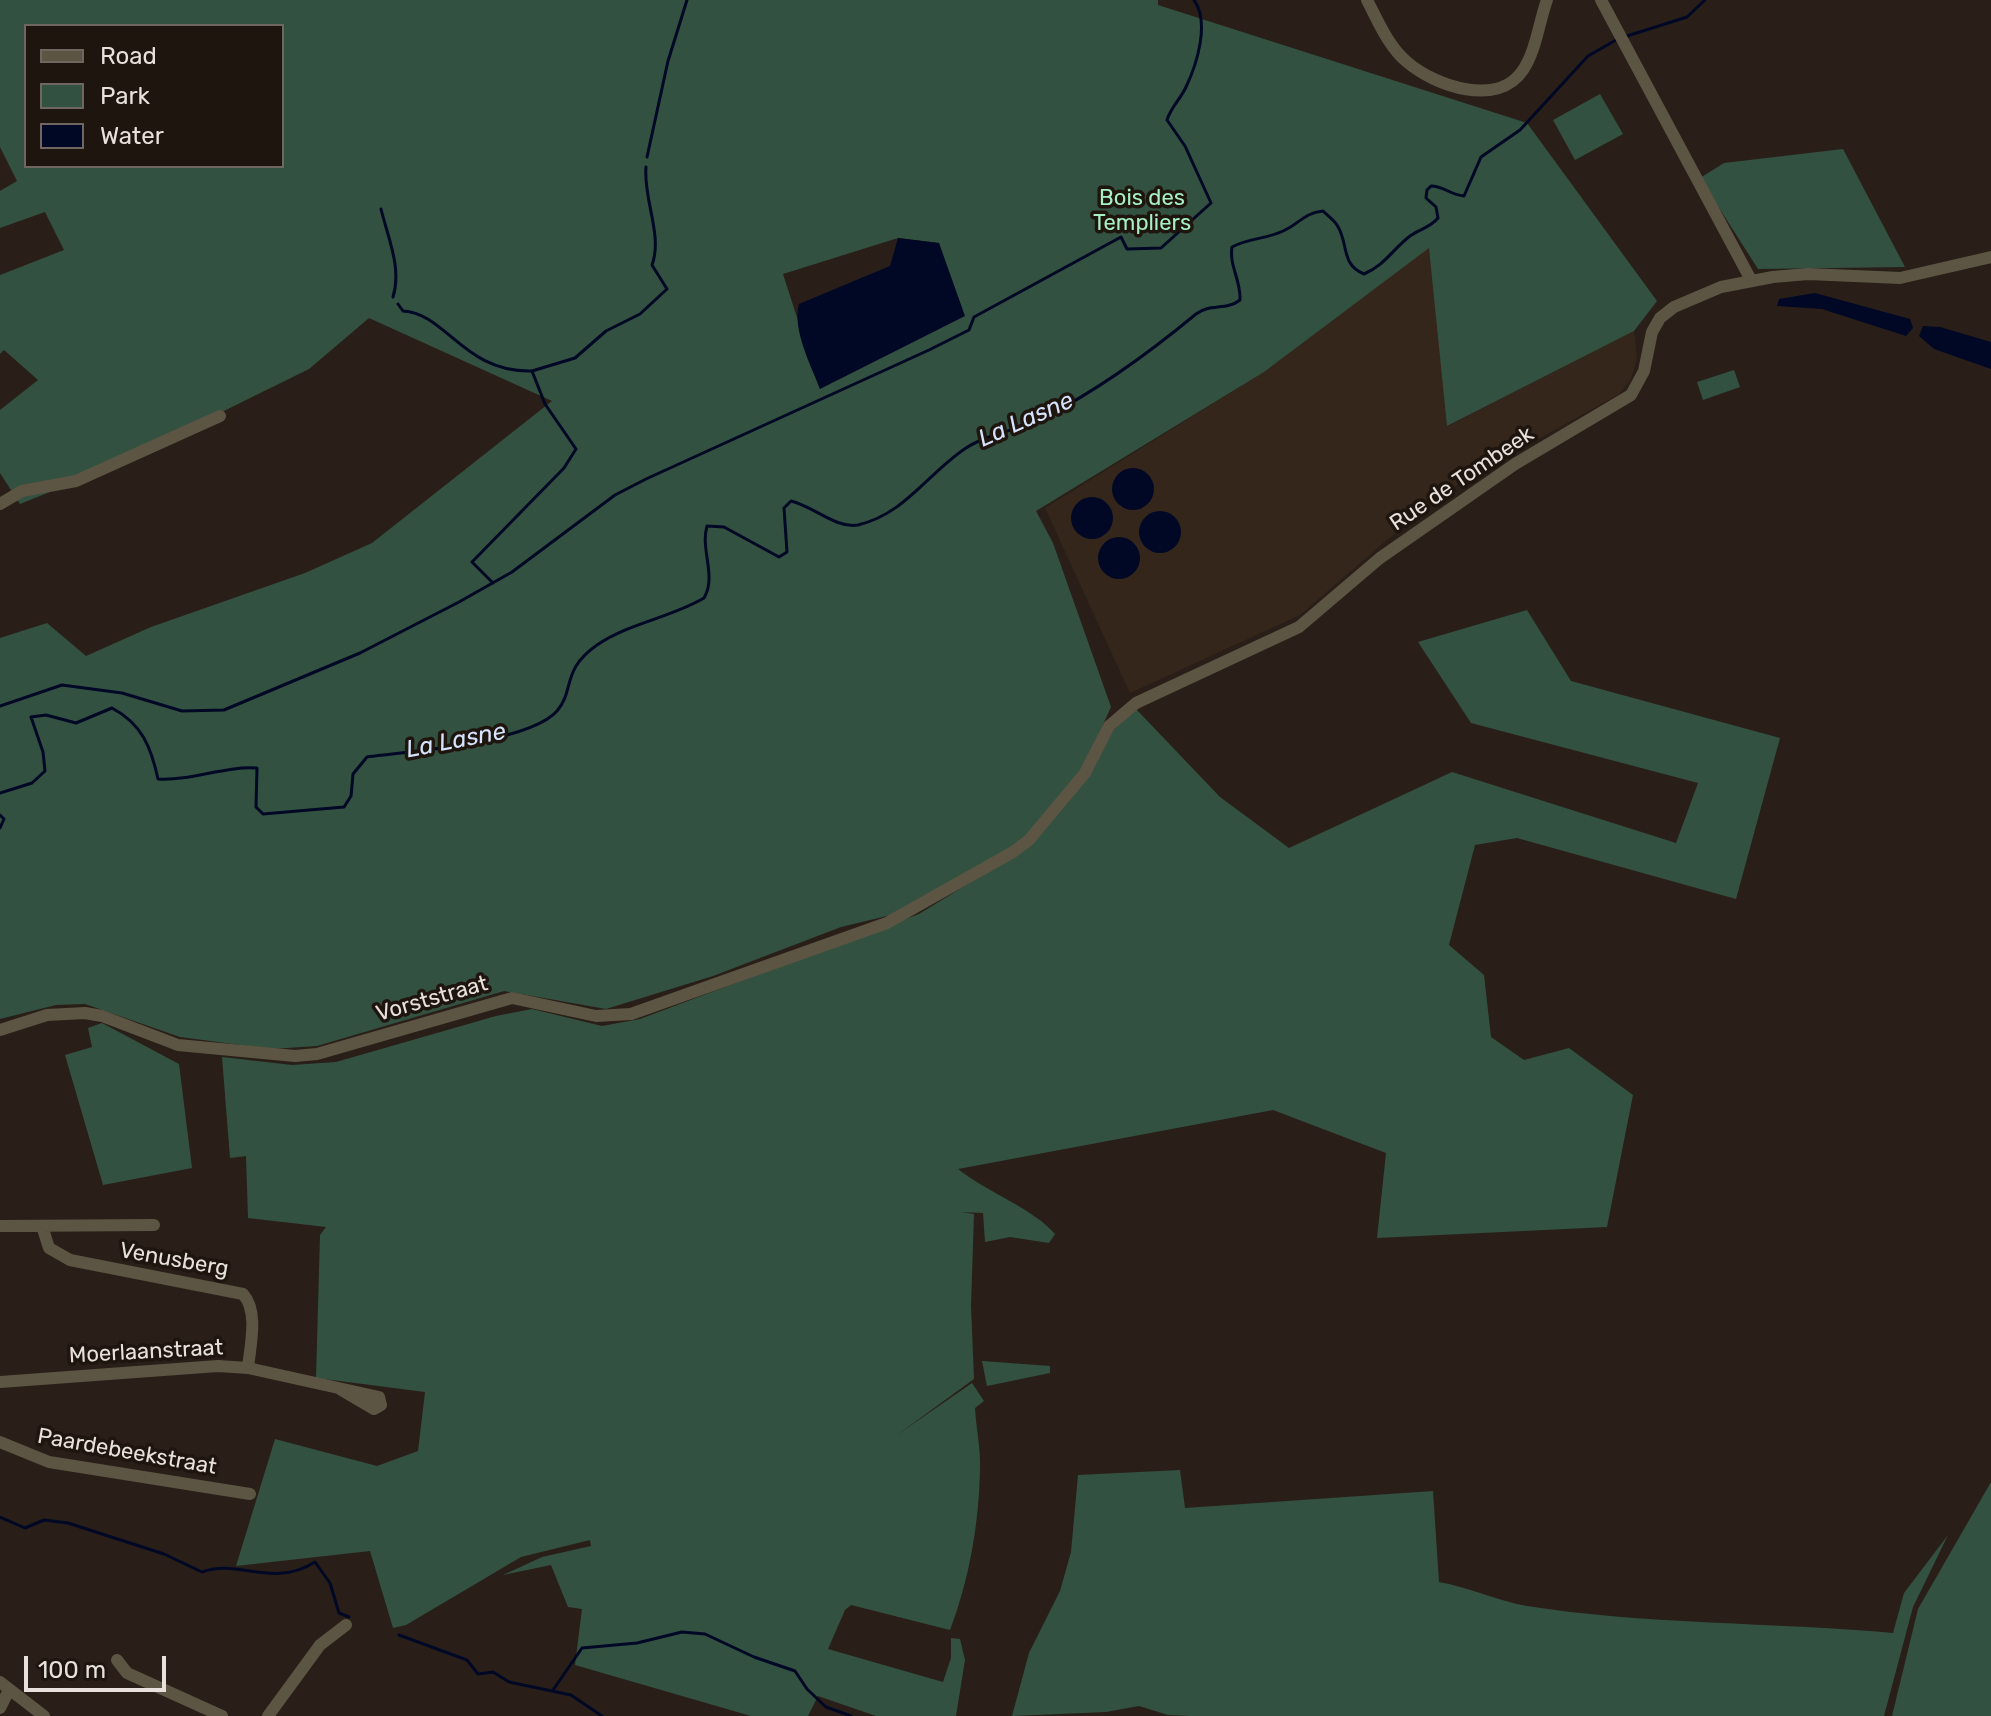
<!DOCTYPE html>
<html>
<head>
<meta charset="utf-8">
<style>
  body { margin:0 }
  #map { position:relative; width:1991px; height:1716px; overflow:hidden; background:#291f18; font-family:Rubik,sans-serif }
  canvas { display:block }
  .legend { position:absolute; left:24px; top:24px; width:260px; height:144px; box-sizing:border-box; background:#1f150f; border:2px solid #6f6661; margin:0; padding:10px 14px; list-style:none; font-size:24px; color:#e7e0db }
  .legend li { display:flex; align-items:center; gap:16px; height:40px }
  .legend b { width:40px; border:2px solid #6f6661 }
  .scale { position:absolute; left:24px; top:1656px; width:142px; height:36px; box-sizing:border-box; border:4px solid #e7e0db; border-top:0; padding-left:10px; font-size:24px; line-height:28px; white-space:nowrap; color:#e7e0db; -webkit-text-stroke:6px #1f150f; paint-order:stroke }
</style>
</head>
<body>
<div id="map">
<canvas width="1991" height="1716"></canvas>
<ul class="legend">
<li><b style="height:10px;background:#5c5543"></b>Road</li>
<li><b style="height:22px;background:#335140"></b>Park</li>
<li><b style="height:22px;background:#000825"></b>Water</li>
</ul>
<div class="scale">100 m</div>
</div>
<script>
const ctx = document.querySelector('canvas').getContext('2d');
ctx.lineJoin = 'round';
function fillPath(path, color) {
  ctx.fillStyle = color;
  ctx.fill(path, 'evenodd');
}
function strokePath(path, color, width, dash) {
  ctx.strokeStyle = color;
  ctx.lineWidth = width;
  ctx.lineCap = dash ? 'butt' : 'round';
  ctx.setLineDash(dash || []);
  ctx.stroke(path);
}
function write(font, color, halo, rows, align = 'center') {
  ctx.font = font + ' Rubik,sans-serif';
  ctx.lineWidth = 7;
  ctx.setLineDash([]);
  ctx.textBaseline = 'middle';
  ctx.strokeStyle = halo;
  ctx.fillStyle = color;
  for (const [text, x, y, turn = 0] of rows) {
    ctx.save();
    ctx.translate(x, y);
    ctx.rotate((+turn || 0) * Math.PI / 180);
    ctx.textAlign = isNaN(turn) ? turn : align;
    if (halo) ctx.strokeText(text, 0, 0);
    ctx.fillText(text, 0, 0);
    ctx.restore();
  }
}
fillPath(new Path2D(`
  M1430 247 1448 426 1634 331 1637 358 1631 379 1619 394 1440 494 1300 615 1130 693 1045 508 1264 372Z`), '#35261b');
fillPath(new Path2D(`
  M0 0H1158V5L1527 123 1657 301 1634 331 1447 426 1429 248 1264 372 1036 511 1053 543 1111 707 1091 751 1136 709 1220 797 1289 848 1452 772 1676 843 1698 783 1471 723 1418 642 1527 610 1571 681 1780 738 1736 899 1517 838 1475 845 1449 945 1484 975 1491 1037 1524 1060 1569 1048 1633 1095 1607 1227 1377 1238 1386 1153 1273 1110 958 1169C985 1191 1034 1209 1055 1234L1049 1243 1010 1237 985 1242 983 1213 962 1212 974 1214 971 1306 974 1379 897 1435 972 1383 984 1401 975 1408C976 1428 981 1449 980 1470 979 1524 969 1580 950 1630L851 1605 845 1610 828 1649 943 1682 951 1658V1638L960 1639 965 1660 956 1716H876L818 1696 808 1716H751L575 1665 582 1609 568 1607 551 1565 503 1575 542 1557 591 1546 590 1540 521 1557 406 1625 393 1628 370 1551 236 1566 275 1439 377 1466 418 1451 425 1392 316 1378 320 1235 326 1227 248 1218 246 1156 230 1158 222 1057 292 1065 336 1062 496 1016 532 1009 602 1026 640 1019 919 914 1017 854 1029 834 1005 852 891 915 841 927 713 976 606 1009 504 991 317 1046 271 1049 180 1037 85 1004 56 1005 0 1019V638L47 623 86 656 151 627 305 573 372 543 552 401 369 318 309 369 102 471 20 504 0 473V410L38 380 4 350 0 354V275L64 250 45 212 0 228V191L17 181 0 147ZM26 26H282V166H26ZM898 238 939 243 945 263 820 389 783 274Z
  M1600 94 1623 134 1575 160 1553 120Z
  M1843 149 1905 267 1758 269 1700 178 1724 163Z
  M1734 370 1740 387 1703 400 1697 382Z
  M102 1023 179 1064 192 1168 103 1185 65 1055 92 1047 88 1028Z
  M982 1361 1050 1366V1373L987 1386Z
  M1180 1470 1185 1508 1433 1491 1439 1582C1469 1587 1497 1601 1527 1606 1648 1625 1772 1622 1893 1633L1904 1593 1948 1535 1913 1607 1884 1716H1191L1168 1715 1139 1706 1106 1712 1012 1716 1029 1653 1060 1591 1071 1552 1078 1475Z
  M1991 1482V1716H1892L1918 1609Z`), '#335140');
fillPath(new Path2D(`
  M898 238 939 243 965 316 820 389C811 365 792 330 799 304L890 266Z
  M1815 293 1910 319 1913 328 1906 336 1822 309 1777 306 1779 299Z
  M1923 326 1940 327 1991 342V369L1934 349 1919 336Z
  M1112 489a21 21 0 1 1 42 0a21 21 0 1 1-42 0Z
  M1071 518a21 21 0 1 1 42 0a21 21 0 1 1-42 0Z
  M1139 532a21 21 0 1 1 42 0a21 21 0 1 1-42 0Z
  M1098 558a21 21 0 1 1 42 0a21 21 0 1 1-42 0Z`), '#000825');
strokePath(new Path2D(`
  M1627 36 1687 17 1705 0
  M647 157 668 61 687 0
  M381 209C388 238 402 268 393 297
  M398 304 403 311C446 313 464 373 532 371
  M493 583 472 562 564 468 576 449 545 404 532 371 575 358 606 331 640 314 667 289 652 265C663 235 643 199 646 167
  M0 706 62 685 122 693 182 711 224 710 360 653 459 602 512 572 615 495 646 479 929 350 969 330 974 317 1121 237 1127 249 1161 248 1211 203 1185 146 1167 120C1171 107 1180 100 1186 87 1197 64 1210 22 1194 0
  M0 793 32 783 45 771 43 752 31 717 46 715 76 723 112 708C142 724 151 747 158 779 192 781 223 766 257 768L256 807 263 814 344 807 351 796 353 774 367 757C408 752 530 742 557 711 575 690 561 670 597 645 629 623 670 618 704 598 717 576 700 550 707 526L724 527 779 557 787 552 784 508 791 501C813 506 836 529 858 525 905 514 928 473 966 448 989 433 1021 430 1045 417 1100 389 1149 353 1196 314 1210 303 1226 311 1240 300 1241 280 1229 266 1232 247 1248 238 1267 239 1283 231 1299 224 1304 213 1323 211 1327 215 1334 220 1337 225 1349 243 1340 264 1364 274 1385 265 1393 249 1410 236 1419 229 1430 228 1438 218L1436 207 1426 198 1427 190 1431 186C1444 186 1450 195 1464 196L1481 157 1520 130 1588 56 1616 40
  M0 815 4 819 0 828
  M0 1517 25 1528 44 1520 68 1523 164 1554 202 1572C238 1558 272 1589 315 1562L330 1583 339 1613 349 1617
  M399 1635 467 1660 478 1674 493 1672 509 1682 571 1695 602 1716
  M553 1690 582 1648 637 1643 682 1632 705 1634 754 1657 795 1671 807 1689 826 1707 851 1716`), '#000825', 3);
strokePath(new Path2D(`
  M1367 0C1378 21 1388 46 1407 62 1435 86 1498 108 1523 70 1536 51 1539 22 1547 0
  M1601 0 1751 280
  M0 504 22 491 76 481 220 416
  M0 1030 47 1015 85 1013 102 1016 178 1045 295 1056 317 1054 512 998 596 1016 631 1014 887 923 1013 852 1029 840 1085 773 1109 726 1136 703 1299 627 1380 558 1515 464 1631 395 1644 371 1652 332 1660 318 1674 307 1721 287 1773 277 1808 274 1900 278 1991 257
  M0 1226 154 1225
  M42 1226 49 1248 70 1260 243 1294C259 1312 250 1346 248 1368
  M0 1382 218 1366 248 1368 379 1397 381 1405 374 1409 340 1389
  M0 1442 49 1462 250 1494
  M117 1660 127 1673 222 1716
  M0 1682 44 1716
  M0 1708 9 1690
  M268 1716 320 1645 346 1625`), '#5c5543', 12);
write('22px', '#a6f0c4', '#1f150f', [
  ["Bois des",1142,199],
  ["Templiers",1142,224]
]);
write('22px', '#e7e0db', '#1f150f', [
  ["Rue de Tombeek",1462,479,-34],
  ["Vorststraat",432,999,-16],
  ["Venusberg",174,1260,10],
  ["Moerlaanstraat",146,1352,-3],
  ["Paardebeekstraat",127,1452,10]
]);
write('italic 24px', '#d5e4fc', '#1f150f', [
  ["La Lasne",1026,420,-24],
  ["La Lasne",456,741,-11]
]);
</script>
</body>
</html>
